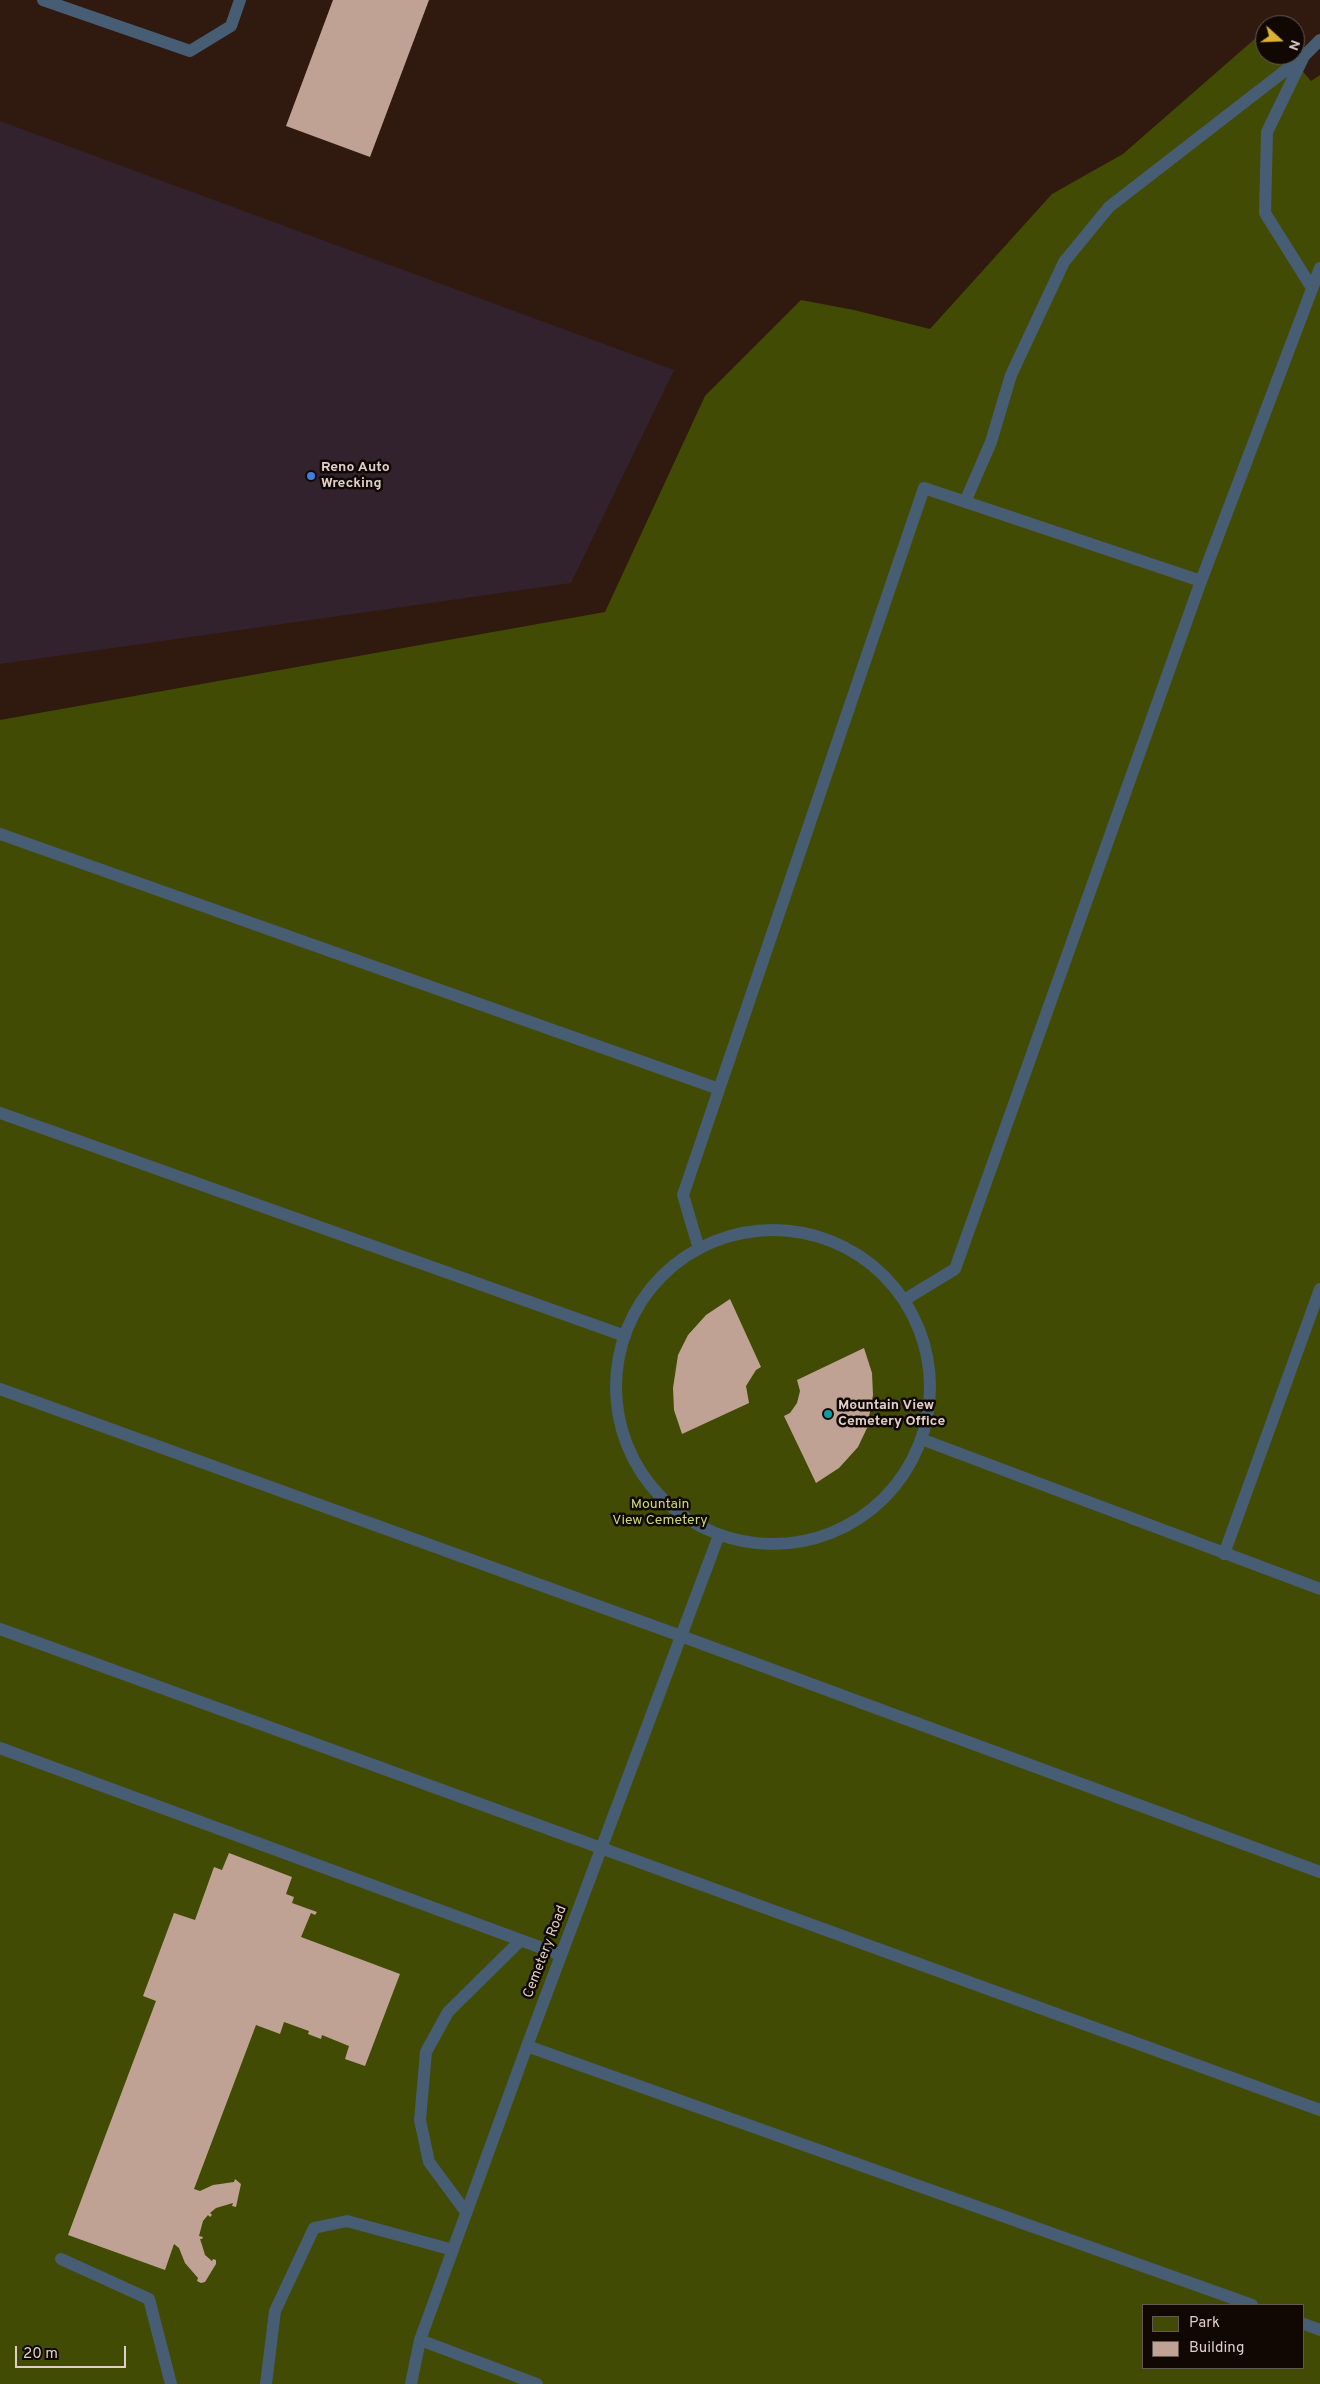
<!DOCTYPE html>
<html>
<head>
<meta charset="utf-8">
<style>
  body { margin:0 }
  #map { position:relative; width:1320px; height:2384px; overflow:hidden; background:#301a0f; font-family:Overpass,sans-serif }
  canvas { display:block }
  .legend { position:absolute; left:1142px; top:2304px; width:162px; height:65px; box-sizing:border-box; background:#110804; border:1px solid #635852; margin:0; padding:6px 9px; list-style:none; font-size:15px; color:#dfcfc8 }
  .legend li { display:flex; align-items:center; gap:10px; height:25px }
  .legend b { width:25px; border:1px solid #635852 }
  .north { position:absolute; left:1255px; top:15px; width:50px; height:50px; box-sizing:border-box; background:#110804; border:1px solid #635852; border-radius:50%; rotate:110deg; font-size:14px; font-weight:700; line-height:20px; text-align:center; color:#dfcfc8 }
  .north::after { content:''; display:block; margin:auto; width:18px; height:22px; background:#dbb233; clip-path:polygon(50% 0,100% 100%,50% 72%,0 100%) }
  .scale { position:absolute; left:15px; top:2346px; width:111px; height:22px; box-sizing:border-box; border:2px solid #dfcfc8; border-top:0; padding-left:6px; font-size:15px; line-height:18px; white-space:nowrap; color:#dfcfc8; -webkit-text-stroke:4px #110804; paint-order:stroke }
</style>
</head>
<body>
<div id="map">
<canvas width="1320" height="2384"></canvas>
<ul class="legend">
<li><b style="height:14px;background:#424b03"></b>Park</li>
<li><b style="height:14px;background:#bfa294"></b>Building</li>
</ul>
<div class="north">N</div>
<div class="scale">20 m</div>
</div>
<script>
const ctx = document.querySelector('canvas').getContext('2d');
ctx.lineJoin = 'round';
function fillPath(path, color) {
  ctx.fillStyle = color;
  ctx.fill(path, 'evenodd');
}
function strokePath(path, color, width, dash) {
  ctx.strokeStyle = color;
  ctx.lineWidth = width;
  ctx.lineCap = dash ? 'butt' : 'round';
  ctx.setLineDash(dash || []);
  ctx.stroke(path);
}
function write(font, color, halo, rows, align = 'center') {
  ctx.font = font + ' Overpass,sans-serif';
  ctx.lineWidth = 5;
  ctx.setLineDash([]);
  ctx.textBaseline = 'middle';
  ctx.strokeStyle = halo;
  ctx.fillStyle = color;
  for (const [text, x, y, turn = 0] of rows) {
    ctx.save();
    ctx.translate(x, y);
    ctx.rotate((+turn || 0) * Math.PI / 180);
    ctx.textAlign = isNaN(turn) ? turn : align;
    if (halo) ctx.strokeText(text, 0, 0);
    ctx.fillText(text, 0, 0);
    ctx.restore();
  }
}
fillPath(new Path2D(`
  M0 121 674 370 571 583 0 664Z`), '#31222e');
fillPath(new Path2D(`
  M1265 30V55H1289L1311 81 1320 75V2384H0V720L605 612 705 396 801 300 854 310 930 329 1052 194 1123 154ZM1144 2305H1304V2368H1144Z`), '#424b03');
fillPath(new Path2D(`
  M333 0H429L370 157 286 126Z
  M730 1299 761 1367 756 1370 746 1386 749 1403 682 1434 674 1410 673 1388 678 1355 688 1335 706 1315Z
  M864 1348 872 1373 873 1395 867 1428 858 1447 839 1468 816 1483 784 1416 790 1413 797 1403 800 1391 797 1380Z
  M229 1853 292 1877 286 1894 294 1897 292 1903 317 1912 315 1915 311 1913 301 1937 400 1974 365 2066 345 2059 349 2046 322 2035 321 2039 308 2034 309 2031 284 2022 280 2034 256 2025 194 2189 200 2191 213 2185 234 2182 235 2179 241 2184 236 2207 232 2206 233 2203 216 2208 210 2213 212 2215 210 2217 208 2215 203 2221 199 2236 203 2237 202 2239H200L202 2245 205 2255 212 2261 213 2259 216 2260V2264L205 2282 201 2283 197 2281 198 2278 185 2263 179 2248 174 2244 165 2270 68 2235 156 2001 143 1996 174 1913 195 1920 214 1867 222 1870Z`), '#bfa294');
strokePath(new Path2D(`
  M43 0 190 51 231 26 240 0
  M1312 288 1265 213 1267 132 1304 56 1320 40
  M965 502 991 442 1011 375 1064 262 1109 207 1304 56
  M0 834 719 1089
  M0 1113 625 1336
  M616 1387a157 157 0 1 1 314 0a157 157 0 1 1-314 0Z
  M699 1249 683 1195 924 488 1201 581 1320 268
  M904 1300 955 1269 1201 581
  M0 1389 681 1636 1320 1872
  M921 1439 1320 1589
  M1224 1554 1320 1289
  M0 1629 1320 2110
  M0 1748 561 1955
  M527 2046 1252 2305
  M466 2212 429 2162 420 2120 426 2052 448 2012 520 1941
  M61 2259 149 2299 171 2384
  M1304 2324 1320 2330
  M420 2340 537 2384
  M266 2384 275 2311 314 2228 347 2221 453 2250
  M411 2384 420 2340 527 2046 719 1535`), '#465d73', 12);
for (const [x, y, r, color] of [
  [311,476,5,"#3f7fe0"],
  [828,1414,5,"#0f9aa8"]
]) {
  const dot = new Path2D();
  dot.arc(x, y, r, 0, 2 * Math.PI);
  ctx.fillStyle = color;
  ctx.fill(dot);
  strokePath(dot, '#110804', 2);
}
write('bold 14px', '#dfcfc8', '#110804', [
  ["Reno Auto",321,468],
  ["Wrecking",321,484],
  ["Mountain View",838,1406],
  ["Cemetery Office",838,1422]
], 'left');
write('14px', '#c8da72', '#110804', [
  ["Mountain",660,1505],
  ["View Cemetery",660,1521]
]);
write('14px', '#dfcfc8', '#110804', [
  ["Cemetery Road",546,1952,-69]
]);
</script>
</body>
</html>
